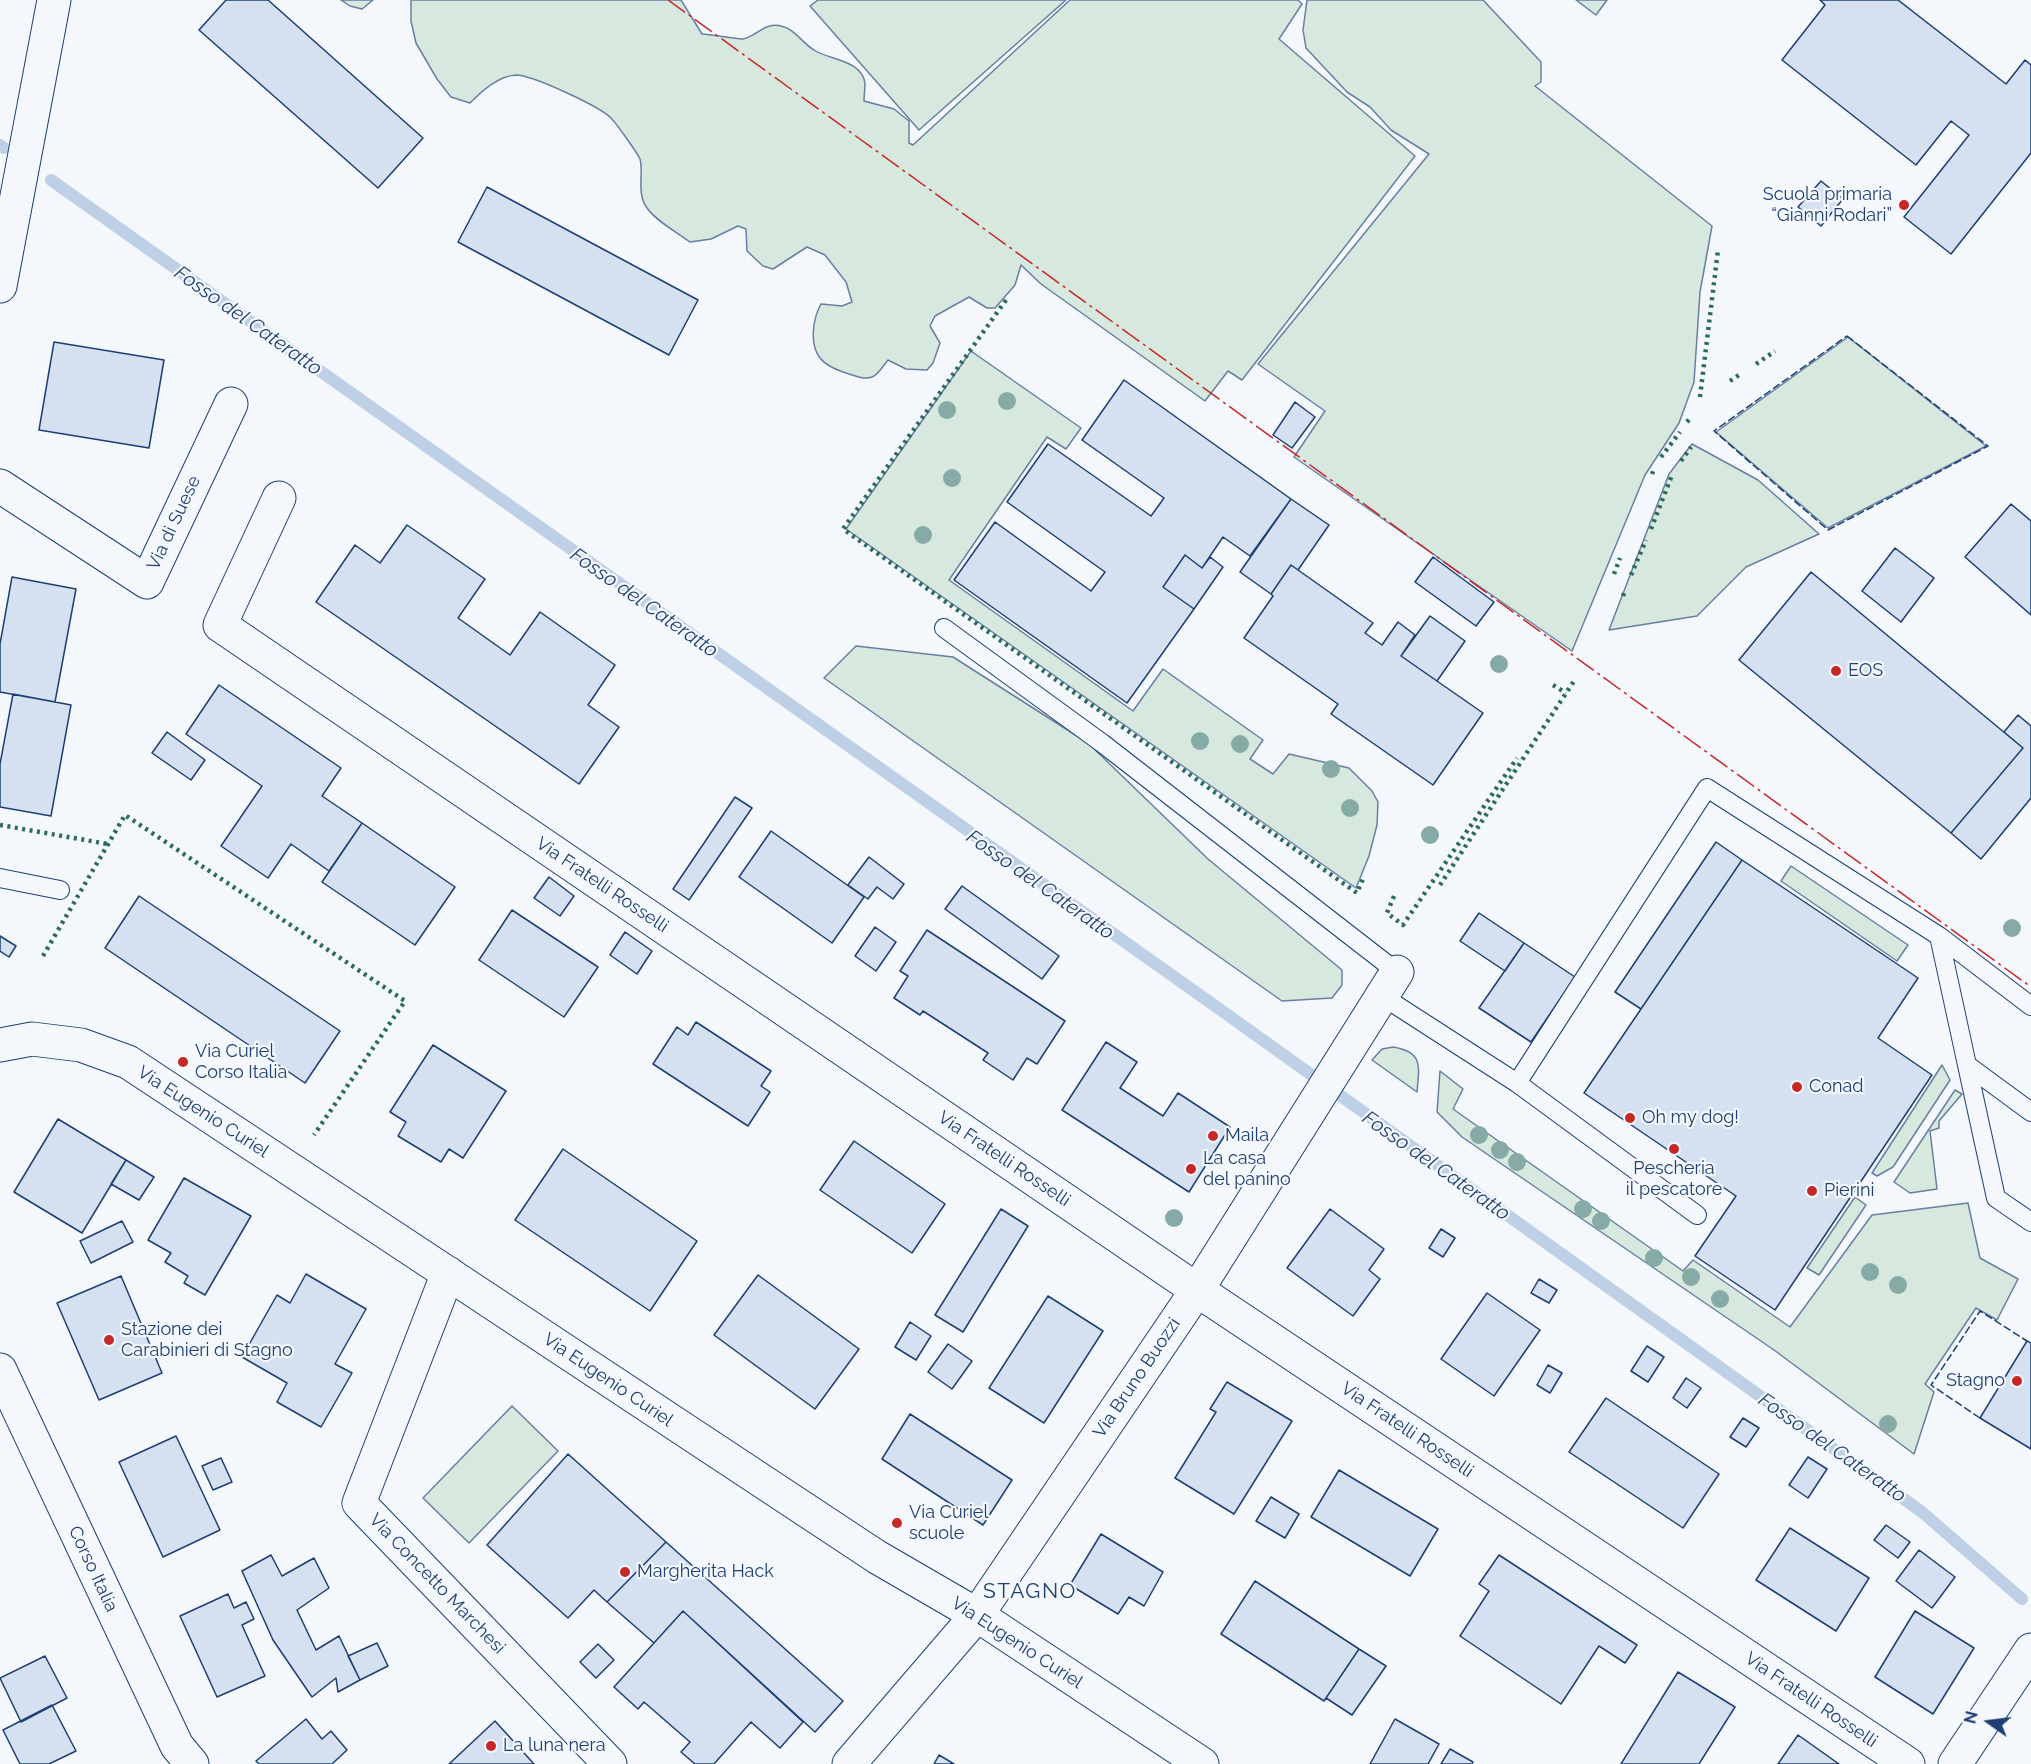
<!DOCTYPE html>
<html>
<head>
<meta charset="utf-8">
<style>
  body { margin:0 }
  #map { position:relative; width:2031px; height:1764px; overflow:hidden; background:#f4f7fb; font-family:Raleway,sans-serif }
  canvas { display:block }
  .north { position:absolute; left:1959px; top:1692px; width:60px; height:60px; -webkit-text-stroke:4px #f4f7fb; paint-order:stroke; rotate:284deg; font-size:16px; font-weight:700; line-height:24px; text-align:center; color:#1d3f73 }
  .north::after { content:''; display:block; margin:auto; width:21px; height:27px; background:#1d3f73; clip-path:polygon(50% 0,100% 100%,50% 72%,0 100%) }
</style>
</head>
<body>
<div id="map">
<canvas width="2031" height="1764"></canvas>
<div class="north">N</div>
</div>
<script>
const ctx = document.querySelector('canvas').getContext('2d');
ctx.lineJoin = 'round';
function fillPath(path, color) {
  ctx.fillStyle = color;
  ctx.fill(path, 'evenodd');
}
function strokePath(path, color, width, dash) {
  ctx.strokeStyle = color;
  ctx.lineWidth = width;
  ctx.lineCap = dash ? 'butt' : 'round';
  ctx.setLineDash(dash || []);
  ctx.stroke(path);
}
function write(font, color, halo, rows, align = 'center') {
  ctx.font = font + ' Raleway,sans-serif';
  ctx.lineWidth = 4.5;
  ctx.setLineDash([]);
  ctx.textBaseline = 'middle';
  ctx.strokeStyle = halo;
  ctx.fillStyle = color;
  for (const [text, x, y, turn = 0] of rows) {
    ctx.save();
    ctx.translate(x, y);
    ctx.rotate((+turn || 0) * Math.PI / 180);
    ctx.textAlign = isNaN(turn) ? turn : align;
    if (halo) ctx.strokeText(text, 0, 0);
    ctx.fillText(text, 0, 0);
    ctx.restore();
  }
}
const green = new Path2D(`
  M341 0H373L362 9 350 6Z
  M411 0H681L702 34C710 34 739 40 743 39 757 36 765 22 781 26 795 29 802 43 814 50 829 60 862 60 865 83 865 89 864 95 864 101L894 109 909 121V143L913 145 1070 0H1298L1302 4 1279 39 1415 156 1242 380 1228 371 1205 401 1041 284 1021 265 1015 285 995 308H987L969 297 935 316 930 326 940 343 933 363 927 370 906 369 888 360C883 366 878 375 872 377 864 380 857 376 849 374 839 371 827 367 820 358 809 344 813 318 821 304L842 306 852 302 846 282 825 255 807 247 773 269 763 266 747 251 746 229 738 226 711 239 690 242C677 232 657 222 647 208 636 193 644 173 640 159 638 154 616 123 611 118 599 106 532 75 516 75 498 76 482 91 470 103L451 97 437 79 416 43 411 21Z
  M818 0H1066L919 130 810 6Z
  M1307 0H1483L1541 62V82L1535 86 1712 226 1700 292 1694 382 1679 423 1645 475 1572 651 1294 457 1325 411 1258 364 1429 154 1391 130 1370 107 1347 92 1306 48 1303 30Z
  M1576 0H1607L1596 15Z
  M1848 337 1986 446 1828 528 1716 432Z
  M971 351 1081 428 1066 449 1047 437 949 580 1133 711 1163 669 1263 740 1250 759 1273 774 1289 754 1349 768 1372 791 1378 802 1377 825 1369 856 1356 888 846 529Z
  M1692 444 1758 480 1819 534 1746 567 1697 616 1609 630 1669 474Z
  M856 646 953 657 1088 743 1208 859 1342 970V985L1332 998 1282 1001 824 678Z
  M1791 866 1908 945 1897 961 1781 881Z
  M1393 1047C1424 1052 1419 1067 1417 1092L1372 1060 1382 1049Z
  M1942 1065 1950 1080 1893 1167 1877 1176 1872 1173Z
  M1440 1071 1463 1089 1453 1109 1683 1271 1693 1260 1790 1327 1872 1215 1968 1203 1980 1258 2018 1279 1997 1320 1976 1308 1925 1384 1934 1392 1914 1454 1774 1350 1462 1137 1437 1112Z
  M1955 1090 1962 1094 1939 1121V1128L1930 1131 1937 1189 1910 1193 1894 1182Z
  M1855 1197 1866 1205 1819 1275 1807 1268Z
  M512 1406 558 1451 469 1543 423 1498Z`);
fillPath(green, '#d7e8df');
strokePath(green, '#687fa3', 1.5);
strokePath(new Path2D(`
  M0 145 4 148
  M51 180 1225 1013 1922 1512 2022 1599`), '#bed0e5', 12);
const building = new Path2D(`
  M226 0H268L423 138 378 188 199 30Z
  M1820 0H1898L2006 84 2025 60 2031 65V153L1951 254 1904 217 1969 135 1951 121 1916 165 1782 60 1825 5Z
  M1821 181 1843 199 1821 226 1798 207Z
  M487 187 698 300 669 355 458 242Z
  M54 342 164 360 149 448 39 430Z
  M1124 380 1291 499 1250 556 1223 537 1202 568 1185 555 1163 587 1194 609 1127 703 954 580 995 522 1091 591 1105 572 1007 502 1048 444 1151 516 1164 498 1082 440Z
  M1295 402 1315 417 1292 448 1273 435Z
  M1291 499 1329 525 1298 570 1291 565 1271 594 1240 572Z
  M2011 504 2031 521V615L1965 557Z
  M407 525 485 579 458 618 510 655 540 612 615 665 588 705 619 727 579 784 316 602 355 545 380 563Z
  M1895 548 1934 578 1901 622 1862 591Z
  M1185 555 1202 568 1210 557 1223 567 1194 609 1163 587Z
  M1433 557 1494 602 1476 626 1415 582Z
  M1291 565 1373 623 1365 633 1382 645 1398 622 1415 635 1401 656 1483 713 1433 785 1331 714 1338 704 1244 638 1273 596 1271 594Z
  M1811 572 2023 748 1951 833 1739 660Z
  M12 577 76 589 55 702 0 692V644Z
  M1430 616 1465 641 1437 681 1401 656Z
  M219 685 341 768 322 796 362 823 329 871 291 844 268 878 221 846 262 786 186 734Z
  M13 694 71 705 51 816 0 807V764Z
  M2018 715 2031 726V798L1981 859 1951 833 2023 748 2004 732Z
  M167 732 205 760 191 780 152 753Z
  M735 797 752 808 689 900 673 889Z
  M362 823 455 887 415 945 322 882Z
  M771 831 864 897 832 943 739 877Z
  M1716 842 1742 860 1641 1009 1615 992Z
  M869 857 904 884 893 899 877 887 868 899 848 885Z
  M1742 860 1918 978 1878 1038 1932 1075 1775 1310 1695 1256 1736 1196 1584 1093Z
  M549 877 574 896 560 916 534 898Z
  M962 886 1059 956 1042 979 945 909Z
  M139 896 340 1031 305 1083 105 948Z
  M512 910 598 967 564 1017 479 960Z
  M1479 913 1524 943 1505 971 1460 941Z
  M875 927 896 942 876 971 855 956Z
  M927 930 1065 1021 1037 1064 1027 1058 1013 1080 983 1060 988 1053 923 1011 920 1015 894 998 908 976 900 971Z
  M625 932 652 951 637 974 610 955Z
  M0 936 16 946 9 957 0 951Z
  M1524 943 1575 977 1531 1042 1479 1008Z
  M696 1022 771 1071 761 1086 770 1092 748 1126 653 1064 677 1027 688 1035Z
  M1106 1042 1137 1062 1120 1088 1163 1116 1178 1093 1230 1127 1189 1192 1062 1110Z
  M433 1045 506 1091 463 1158 449 1149 441 1162 398 1136 406 1122 390 1112Z
  M58 1119 126 1160 82 1233 14 1192Z
  M854 1141 945 1204 912 1253 820 1190Z
  M563 1149 697 1241 650 1311 515 1220Z
  M126 1160 154 1177 139 1200 111 1184Z
  M184 1178 251 1216 205 1295 184 1283 188 1276 165 1262 171 1253 148 1240Z
  M1001 1209 1028 1226 963 1332 935 1315Z
  M1330 1209 1384 1249 1369 1270 1380 1279 1353 1316 1287 1268Z
  M122 1221 133 1242 91 1263 80 1241Z
  M1441 1229 1455 1238 1443 1257 1429 1248Z
  M306 1274 366 1309 335 1364 352 1373 321 1427 277 1402 287 1383 242 1357 277 1295 290 1303Z
  M758 1275 859 1349 815 1409 714 1335Z
  M121 1276 162 1373 99 1400 57 1303Z
  M1539 1279 1557 1290 1549 1303 1531 1293Z
  M1487 1293 1540 1330 1494 1396 1441 1359Z
  M1048 1296 1103 1331 1044 1423 989 1388Z
  M910 1322 931 1336 916 1360 895 1347Z
  M2027 1341 2031 1343V1449L1980 1418Z
  M948 1344 972 1361 952 1389 928 1372Z
  M1647 1346 1664 1357 1648 1382 1631 1371Z
  M1548 1365 1562 1373 1550 1393 1537 1385Z
  M1686 1378 1701 1388 1687 1408 1673 1398Z
  M1227 1382 1292 1421 1234 1514 1175 1478 1216 1412 1210 1409Z
  M1606 1398 1719 1474 1683 1528 1569 1452Z
  M910 1414 1012 1480 983 1525 882 1459Z
  M1743 1418 1759 1428 1746 1447 1730 1437Z
  M176 1436 220 1530 163 1557 119 1462Z
  M568 1454 666 1542 607 1602 594 1590 568 1618 487 1545Z
  M1808 1457 1827 1469 1808 1498 1789 1485Z
  M221 1458 232 1482 213 1490 202 1466Z
  M1339 1470 1438 1529 1410 1576 1311 1517Z
  M1271 1497 1299 1514 1285 1538 1256 1521Z
  M1886 1525 1910 1542 1898 1558 1874 1540Z
  M1790 1528 1869 1578 1836 1631 1756 1580Z
  M1101 1534 1163 1572 1144 1606 1129 1597 1118 1614 1070 1585Z
  M666 1542 843 1701 815 1732 683 1611 654 1643 607 1602Z
  M1919 1550 1955 1577 1932 1608 1896 1581Z
  M271 1555 282 1576 314 1558 329 1588 297 1610 316 1650 339 1636 360 1680 338 1692 336 1678 312 1697 273 1640 242 1571Z
  M1499 1555 1637 1645 1625 1663 1599 1646 1561 1704 1460 1636 1489 1591 1479 1584Z
  M1255 1581 1359 1649 1324 1701 1221 1634Z
  M228 1594 234 1608 246 1602 254 1619 242 1625 265 1676 217 1697 180 1616Z
  M683 1611 803 1722 780 1748 751 1722 714 1764H695L681 1752 690 1742 644 1702 638 1709 614 1687Z
  M1915 1611 1974 1648 1933 1714 1875 1677Z
  M377 1643 388 1666 360 1680 348 1656Z
  M598 1644 614 1660 596 1678 580 1662Z
  M1359 1649 1386 1666 1352 1715 1326 1698Z
  M45 1656 67 1698 21 1722 0 1678Z
  M1678 1672 1735 1707 1699 1764H1621Z
  M52 1705 76 1751 49 1764H20L3 1730Z
  M306 1719 322 1739 331 1731 347 1750 332 1764H259L256 1761Z
  M1395 1719 1439 1744 1428 1764H1370Z
  M495 1721 534 1764H449Z
  M1798 1735 1839 1764H1778Z
  M1450 1749 1473 1762 1472 1764H1441Z
  M939 1755 954 1764H934Z`);
fillPath(building, '#d5e0f0');
strokePath(building, '#1d3f73', 1.5);
const lane = new Path2D(`
  M944 628 1102 743 1397 972
  M0 878 60 890
  M1382 996 1517 1083 1697 1215
  M2031 1006 1939 936 1967 1065 2031 1112
  M1967 1065 1996 1198 2031 1222
  M1517 1083 1707 788 1939 936`);
const street = new Path2D(`
  M0 286 54 0
  M0 486 147 582 231 404
  M279 498 220 625 1197 1290 1908 1764
  M0 1045 32 1039 81 1045 128 1062 877 1557 977 1615 1202 1764
  M448 1273 359 1503 610 1764
  M0 1370 177 1746 192 1764
  M849 1764 977 1615 1197 1290 1397 972`);
const secondary = new Path2D(`
  M1955 1764 2031 1650`);
strokePath(lane, '#1d3f73', 20);
strokePath(street, '#1d3f73', 35);
strokePath(secondary, '#1d3f73', 35);
strokePath(lane, '#f4f7fb', 18);
strokePath(street, '#f4f7fb', 33);
strokePath(secondary, '#f4f7fb', 33);
strokePath(new Path2D(`
  M1006 300 843 529 1357 893 1364 876
  M1756 364 1775 351
  M1730 381 1739 375
  M1700 397 1718 250
  M1687 422 1691 417
  M1661 457 1680 432
  M1681 461 1691 447
  M1652 474 1654 469
  M1651 529 1672 475
  M1614 574 1620 558
  M1631 575 1646 540
  M1623 596 1625 590
  M1553 685 1566 693
  M0 825 108 844
  M1440 885 1574 681
  M1394 896 1387 913 1403 925 1517 758
  M43 956 125 815 405 1001 314 1135`), '#2c6c60', 4.5, [3, 4.5]);
strokePath(new Path2D(`
  M1847 336 1988 446 1828 530 1714 431Z
  M1980 1418 1931 1385 1980 1311 2027 1341`), '#1d3f73', 1.5, [8, 3]);
strokePath(new Path2D(`
  M668 0 2031 987`), '#c62828', 1.5, [21, 4.5, 3, 4.5]);
ctx.fillStyle = '#86aba6';
for (const [x, y] of [
  [1007,401],
  [947,410],
  [952,478],
  [923,535],
  [1499,664],
  [1200,741],
  [1240,744],
  [1331,769],
  [1350,808],
  [1430,835],
  [2012,928],
  [1479,1135],
  [1500,1150],
  [1517,1162],
  [1583,1209],
  [1174,1218],
  [1601,1221],
  [1654,1258],
  [1870,1272],
  [1691,1277],
  [1898,1285],
  [1720,1299],
  [1888,1424]
]) {
  ctx.beginPath();
  ctx.arc(x, y, 9, 0, 2 * Math.PI);
  ctx.fill();
}
for (const [x, y, r, color] of [
  [1904,205,6,"#c62828"],
  [1836,671,6,"#c62828"],
  [183,1062,6,"#c62828"],
  [1797,1087,6,"#c62828"],
  [1630,1118,6,"#c62828"],
  [1213,1136,6,"#c62828"],
  [1674,1149,6,"#c62828"],
  [1191,1169,6,"#c62828"],
  [1812,1191,6,"#c62828"],
  [109,1340,6,"#c62828"],
  [2017,1381,6,"#c62828"],
  [897,1523,6,"#c62828"],
  [625,1572,6,"#c62828"],
  [491,1746,6,"#c62828"]
]) {
  const dot = new Path2D();
  dot.arc(x, y, r, 0, 2 * Math.PI);
  ctx.fillStyle = color;
  ctx.fill(dot);
  strokePath(dot, '#f4f7fb', 2);
}
write('18px', '#1d3f73', '#f4f7fb', [
  ["Scuola primaria",1892,195,"right"],
  ["“Gianni Rodari”",1892,216,"right"],
  ["EOS",1848,671],
  ["Via Curiel",195,1052],
  ["Corso Italia",195,1073],
  ["Conad",1809,1087],
  ["Oh my dog!",1642,1118],
  ["Maila",1225,1136],
  ["La casa",1203,1159],
  ["del panino",1203,1180],
  ["Pescheria",1674,1169,"center"],
  ["il pescatore",1674,1190,"center"],
  ["Pierini",1824,1191],
  ["Stazione dei",121,1330],
  ["Carabinieri di Stagno",121,1351],
  ["Stagno",2005,1381,"right"],
  ["Via Curiel",909,1513],
  ["scuole",909,1534],
  ["Margherita Hack",637,1572],
  ["La luna nera",503,1746]
], 'left');
write('18px', '#1d3f73', '#f4f7fb', [
  ["Via di Suese",174,523,-65],
  ["Via Fratelli Rosselli",602,885,34],
  ["Via Eugenio Curiel",203,1112,33],
  ["Via Fratelli Rosselli",1004,1159,34],
  ["Via Bruno Buozzi",1137,1378,-56],
  ["Via Eugenio Curiel",608,1380,34],
  ["Via Fratelli Rosselli",1407,1430,34],
  ["Corso Italia",93,1569,65],
  ["Via Concetto Marchesi",437,1584,46],
  ["Via Eugenio Curiel",1017,1643,33],
  ["Via Fratelli Rosselli",1811,1700,34]
]);
write('italic 20px', '#1d3f73', '#f4f7fb', [
  ["Fosso del Cateratto",248,321,35],
  ["Fosso del Cateratto",644,603,35],
  ["Fosso del Cateratto",1040,885,35],
  ["Fosso del Cateratto",1436,1166,35],
  ["Fosso del Cateratto",1832,1448,35]
]);
ctx.letterSpacing = '1.5px';
write('21px', '#1d3f73', '#f4f7fb', [
  ["STAGNO",1030,1592]
]);
ctx.letterSpacing = '0px';
</script>
</body>
</html>
